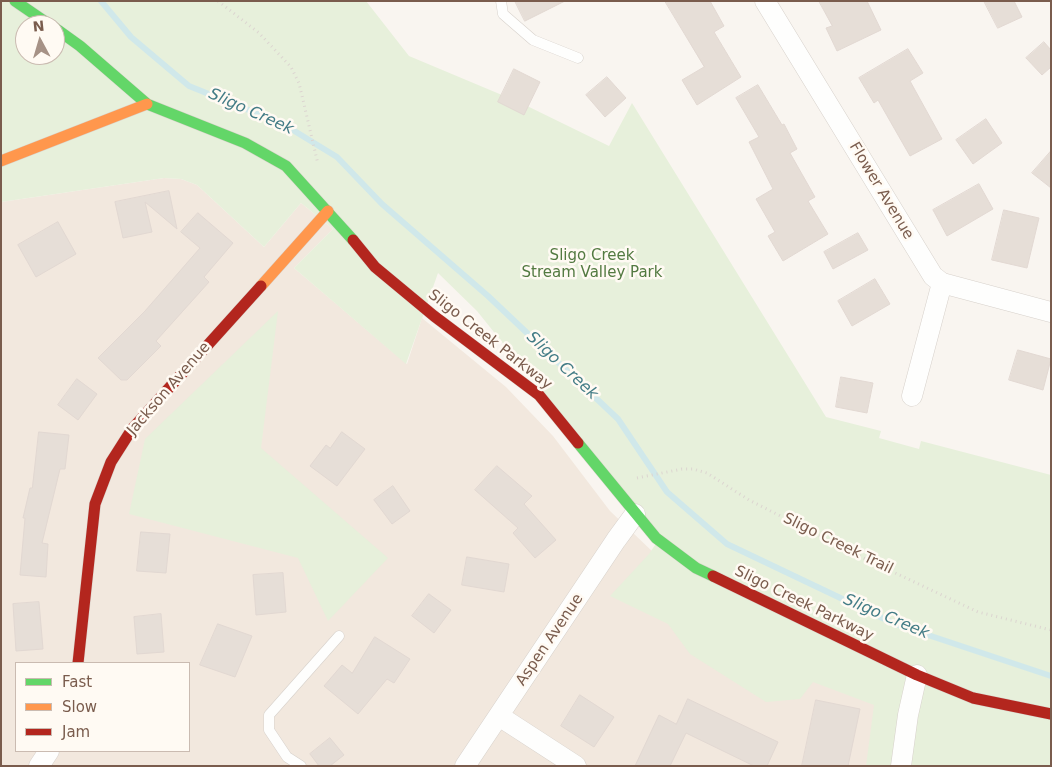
<!DOCTYPE html>
<html>
<head>
<meta charset="utf-8">
<style>
  body { margin:0 }
  #map { position:relative; width:1052px; height:767px; overflow:hidden; background:#f9f5f0; font-family:"DejaVu Sans",sans-serif }
  canvas { display:block }
  .frame { position:absolute; inset:0; border:2px solid #7a5c4d; pointer-events:none }
  .legend { position:absolute; left:15px; top:662px; width:175px; height:90px; box-sizing:border-box; background:#fffaf3; border:1px solid #cabbb1; margin:0; padding:6px 9px; list-style:none; font-size:15px; color:#7a5c4d }
  .legend li { display:flex; align-items:center; gap:10px; height:25px }
  .legend b { width:25px; border:1px solid #cabbb1 }
  .north { position:absolute; left:15px; top:15px; width:50px; height:50px; box-sizing:border-box; background:#fffaf3; border:1px solid #cabbb1; border-radius:50%; rotate:354deg; font-size:14px; font-weight:700; line-height:20px; text-align:center; color:#7a5c4d }
  .north::after { content:''; display:block; margin:auto; width:18px; height:22px; background:#a69286; clip-path:polygon(50% 0,100% 100%,50% 72%,0 100%) }
</style>
</head>
<body>
<div id="map">
<canvas width="1052" height="767"></canvas>
<div class="frame"></div>
<ul class="legend">
<li><b style="height:6px;background:#63d668"></b>Fast</li>
<li><b style="height:6px;background:#ff974d"></b>Slow</li>
<li><b style="height:6px;background:#b3261e"></b>Jam</li>
</ul>
<div class="north">N</div>
</div>
<script>
const ctx = document.querySelector('canvas').getContext('2d');
ctx.lineJoin = 'round';
function fillPath(path, color) {
  ctx.fillStyle = color;
  ctx.fill(path, 'evenodd');
}
function strokePath(path, color, width, dash) {
  ctx.strokeStyle = color;
  ctx.lineWidth = width;
  ctx.lineCap = dash ? 'butt' : 'round';
  ctx.setLineDash(dash || []);
  ctx.stroke(path);
}
function write(font, color, halo, rows, align = 'center') {
  ctx.font = font + ' "DejaVu Sans",sans-serif';
  ctx.lineWidth = 5;
  ctx.setLineDash([]);
  ctx.textBaseline = 'middle';
  ctx.strokeStyle = halo;
  ctx.fillStyle = color;
  for (const [text, x, y, turn = 0] of rows) {
    ctx.save();
    ctx.translate(x, y);
    ctx.rotate((+turn || 0) * Math.PI / 180);
    ctx.textAlign = isNaN(turn) ? turn : align;
    if (halo) ctx.strokeText(text, 0, 0);
    ctx.fillText(text, 0, 0);
    ctx.restore();
  }
}
fillPath(new Path2D(`
  M164 178 181 179 197 185 264 247 301 203 333 229 294 268 407 364 422 318 506 387 553 436 610 511 654 553 1051 766H1V202ZM16 663H189V751H16Z`), '#f2e8de');
fillPath(new Path2D(`
  M1 1H366L409 56 521 103 609 146 632 103 826 417 881 431 879 438 919 449 921 441 1051 475V766H866L874 705 813 682 800 699 766 702 690 654 668 624 610 596 649 554 661 536 649 525 477 311 438 273 406 364 294 268 333 229 301 203 264 247 197 185 181 179 164 178 1 202ZM25 25H55V55H25Z
  M278 311 261 448 388 558 328 621 298 558 129 514 145 439Z`), '#e7f0db');
strokePath(new Path2D(`
  M101 1 131 37 189 86 283 124 337 157 382 204 488 296 618 419 667 492 727 544 895 624 1051 676`), '#d0e8ea', 6);
const building = new Path2D(`
  M515 1H565L525 21Z
  M665 1H710L724 26 714 32 741 77 697 105 682 80 704 67Z
  M819 1H867L881 30 837 51 826 28 832 26Z
  M984 1H1014L1022 17 998 28Z
  M1044 42 1051 50V67L1042 75 1026 58Z
  M908 49 923 73 910 81 942 139 910 156 878 100 874 103 859 78Z
  M514 69 540 82 524 115 498 102Z
  M607 77 626 98 605 117 586 95Z
  M758 85 782 125 784 124 797 149 790 153 815 197 808 201 828 234 783 261 768 236 775 232 756 199 773 189 749 142 759 137 736 98Z
  M986 119 1002 143 973 164 956 140Z
  M1051 151V188L1032 173Z
  M979 184 993 209 947 236 933 210Z
  M169 191 177 229 145 202 152 232 123 238 115 202Z
  M1004 210 1039 218 1027 268 992 260Z
  M198 213 233 243 204 277 209 282 156 341 161 346 127 380H121L98 358 145 311 200 248 181 232Z
  M58 222 76 254 36 277 18 245Z
  M858 233 868 250 833 269 824 252Z
  M875 279 890 304 852 326 838 301Z
  M1018 350 1051 359 1043 390 1009 380Z
  M841 377 873 383 867 413 836 407Z
  M77 379 97 394 78 420 58 405Z
  M39 432 69 435 65 469H60L42 543 48 544 46 577 20 575 25 518H23L30 488H32Z
  M342 432 365 449 337 486 310 466 326 445 330 448Z
  M497 466 532 496 524 504 556 540 535 558 513 533 518 528 475 490Z
  M393 486 410 511 392 524 374 500Z
  M141 532 170 534 166 573 137 571Z
  M467 557 509 564 504 592 462 585Z
  M283 573 286 612 256 615 253 575Z
  M429 594 451 610 434 633 412 616Z
  M39 602 43 649 16 651 13 604Z
  M161 614 164 652 137 654 134 617Z
  M218 624 252 636 235 677 200 665Z
  M375 637 410 659 394 683 387 679 358 714 324 686 342 665 352 673Z
  M580 695 614 717 594 747 561 726Z
  M688 699 778 742 767 766H754L686 733 670 766H635L659 715 676 724Z
  M816 700 860 709 848 766H802Z
  M330 738 344 755 330 766H319L310 754Z`);
fillPath(building, '#e6ded7');
strokePath(building, '#e2d8d2', 1);
const lane = new Path2D(`
  M501 1 503 14 533 40 578 58
  M301 766 287 757 269 730V715L339 636`);
const street = new Path2D(`
  M765 1 933 276 942 283 1051 312
  M912 396 942 283
  M499 716 576 766
  M39 766 49 751
  M465 766 616 540 635 514
  M901 766 908 715 917 675`);
const fast = new Path2D(`
  M15 1 50 25
  M55 28 80 46 147 104 245 143 286 166 353 240
  M578 443 656 538 696 568 713 576`);
const slow = new Path2D(`
  M1 161 147 104
  M261 286 328 211`);
const jam = new Path2D(`
  M353 240 375 267 434 316 539 395 578 443
  M713 576 917 675 973 698 1051 714
  M78 663 95 504 111 462 132 429 261 286`);
strokePath(lane, '#d7d1cb', 11);
strokePath(street, '#d7d1cb', 21);
strokePath(fast, '#d9d2cb', 12);
strokePath(slow, '#d9d2cb', 12);
strokePath(jam, '#d9d2cb', 12);
strokePath(new Path2D(`
  M218 1 259 33 291 67 299 83 318 164
  M637 478 682 469H693L707 473 749 500 857 555 978 612 1051 630`), '#dcd5d0', 3, [1, 4]);
strokePath(lane, '#fefefd', 10);
strokePath(street, '#fefefd', 20);
strokePath(fast, '#63d668', 11);
strokePath(slow, '#ff974d', 11);
strokePath(jam, '#b3261e', 11);
write('15px', '#7a5c4d', '#fffaf3', [
  ["Flower Avenue",881,191,59],
  ["Sligo Creek Parkway",490,340,38],
  ["Jackson Avenue",169,389,-49],
  ["Sligo Creek Trail",838,544,26],
  ["Sligo Creek Parkway",804,604,26],
  ["Aspen Avenue",550,640,-56]
]);
write('15px', '#537a41', '#fffaf3', [
  ["Sligo Creek",592,256],
  ["Stream Valley Park",592,273]
]);
write('italic 16px', '#437c86', '#fffaf3', [
  ["Sligo Creek",251,112,24],
  ["Sligo Creek",562,366,43],
  ["Sligo Creek",886,617,23]
]);
</script>
</body>
</html>
